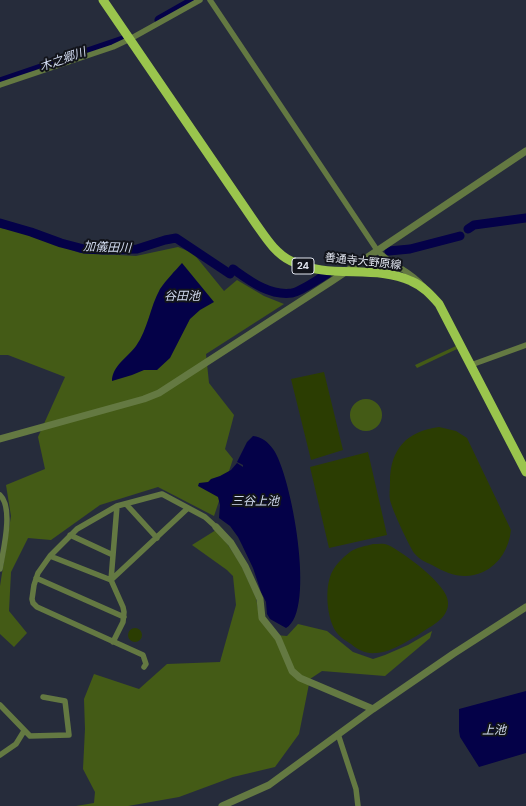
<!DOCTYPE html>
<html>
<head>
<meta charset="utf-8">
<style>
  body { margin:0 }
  canvas { display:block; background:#262c3b }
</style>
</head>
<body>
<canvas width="526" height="806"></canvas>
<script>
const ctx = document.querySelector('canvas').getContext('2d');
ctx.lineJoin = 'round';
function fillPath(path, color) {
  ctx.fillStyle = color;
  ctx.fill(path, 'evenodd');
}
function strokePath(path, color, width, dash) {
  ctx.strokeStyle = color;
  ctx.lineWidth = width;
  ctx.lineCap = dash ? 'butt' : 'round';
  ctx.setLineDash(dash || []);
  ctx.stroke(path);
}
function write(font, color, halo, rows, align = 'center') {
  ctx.font = font + ' "DM Sans","Noto Sans JP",sans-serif';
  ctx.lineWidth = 4;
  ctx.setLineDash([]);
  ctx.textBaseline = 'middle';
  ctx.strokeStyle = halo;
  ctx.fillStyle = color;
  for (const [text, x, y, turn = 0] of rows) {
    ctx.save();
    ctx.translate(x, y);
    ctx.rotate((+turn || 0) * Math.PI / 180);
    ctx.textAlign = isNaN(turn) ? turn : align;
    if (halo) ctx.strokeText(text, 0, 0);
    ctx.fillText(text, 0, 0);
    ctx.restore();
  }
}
fillPath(new Path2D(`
  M324 372 343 450 311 460 291 379Z
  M439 427 456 431 467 438 511 530C509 548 500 564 483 572 465 580 449 575 432 565 425 562 419 559 414 553 408 543 393 512 390 500 389 495 390 488 390 482 390 449 407 431 439 427Z
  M368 452 387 535 329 548 310 467Z
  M373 544C378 544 384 543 388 545 403 552 448 585 448 602 449 615 437 623 427 629 415 637 391 653 376 653 366 654 358 650 351 644 346 641 340 637 337 633 327 620 325 592 330 577 333 567 342 558 350 552 357 547 366 546 373 544Z
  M128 635a7 7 0 1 1 14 0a7 7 0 1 1-14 0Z`), '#2b3d02');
fillPath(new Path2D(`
  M0 228 19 231 80 253 136 256 178 247 193 253 224 291 237 280 264 296 284 304 206 354 209 383 234 415 225 449 233 459 214 516 158 487 100 505 51 540 28 538 11 572 9 611 27 633 14 647 0 634V586L11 516 6 485 45 469 38 437 65 377 8 355H0Z
  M456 346 457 349 417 368 415 365Z
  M350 415a16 16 0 1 1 32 0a16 16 0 1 1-32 0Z
  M216 530 228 545 241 565 256 598 260 620 275 635 287 636 298 624 327 631 353 652 373 659 385 655 408 645 432 631 430 638 385 676 322 671 310 679 299 734 275 767 233 777 179 797 128 806H76L94 803 95 792 83 769 85 729 84 699 94 674 139 689 167 664 220 662 236 605 233 576 227 570 192 545Z`), '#445b16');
fillPath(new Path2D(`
  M182 263 214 302 200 310 190 319 170 358 157 370H144L132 375 112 381C112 366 128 357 136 346 148 329 150 307 160 289 166 280 175 271 182 263Z
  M253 436C262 437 268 442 273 449 291 473 317 612 286 628L270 619 267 614 266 602 261 592 253 568 242 545 238 537 230 526 219 518 220 505 218 497 198 486 199 483 208 482 211 479 220 476 231 470 237 463 243 467V465L237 462 247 442Z
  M526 691V753L479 767 460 737 459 731V709Z`), '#040148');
strokePath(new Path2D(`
  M159 20 194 0
  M0 82 123 40
  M0 223 31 232 61 243 84 249 103 250 137 249 165 240 176 238 230 274
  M468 229 474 225 526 218
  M389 251 410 249 460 236
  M233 269C250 281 269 296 292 293 302 291 318 279 327 274`), '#040148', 9);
strokePath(new Path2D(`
  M210 0 377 250C390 265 412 271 423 286
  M0 85 113 47 130 39 200 0
  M471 365 526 345
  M0 495C14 508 3 551 0 569
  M126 504 157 538
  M70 535 113 555
  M50 556 111 580 188 508
  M36 578 124 617
  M113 642 123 622 124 612 123 607 111 580 117 506
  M144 667 146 664 143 655 37 607 33 603 32 599 34 585 38 573 50 556 77 529 117 506 162 494 205 517 216 527
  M0 705 30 736 69 735 65 701 43 697
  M338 734 356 789 358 806
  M0 755 16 744 24 731`), '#647942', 5.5);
strokePath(new Path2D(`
  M0 439 144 399 159 393 332 281 526 151
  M216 527 231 543 245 566 260 599 262 618 278 638 292 671 300 678 373 709
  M222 806 269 785 373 709 453 654 526 607`), '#647942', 7);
strokePath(new Path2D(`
  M103 0 256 224C266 238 275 253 291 261 328 280 375 264 411 281 423 286 431 295 439 304L526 472`), '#9ac54d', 9);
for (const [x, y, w] of [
  [303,266,22]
]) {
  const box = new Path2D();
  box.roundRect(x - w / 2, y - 8, w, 16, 3);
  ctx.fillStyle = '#12141b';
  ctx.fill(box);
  strokePath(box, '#e1e5ef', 1);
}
write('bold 10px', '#e1e5ef', null, [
  ["24",303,266]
]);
write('11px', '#e1e5ef', '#12141b', [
  ["善通寺大野原線",363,262,6]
]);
write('italic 12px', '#d1daef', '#12141b', [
  ["木之郷川",63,60,-19],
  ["加儀田川",107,248,2],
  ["谷田池",182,297],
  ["三谷上池",255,502],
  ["上池",494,731]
]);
</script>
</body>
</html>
